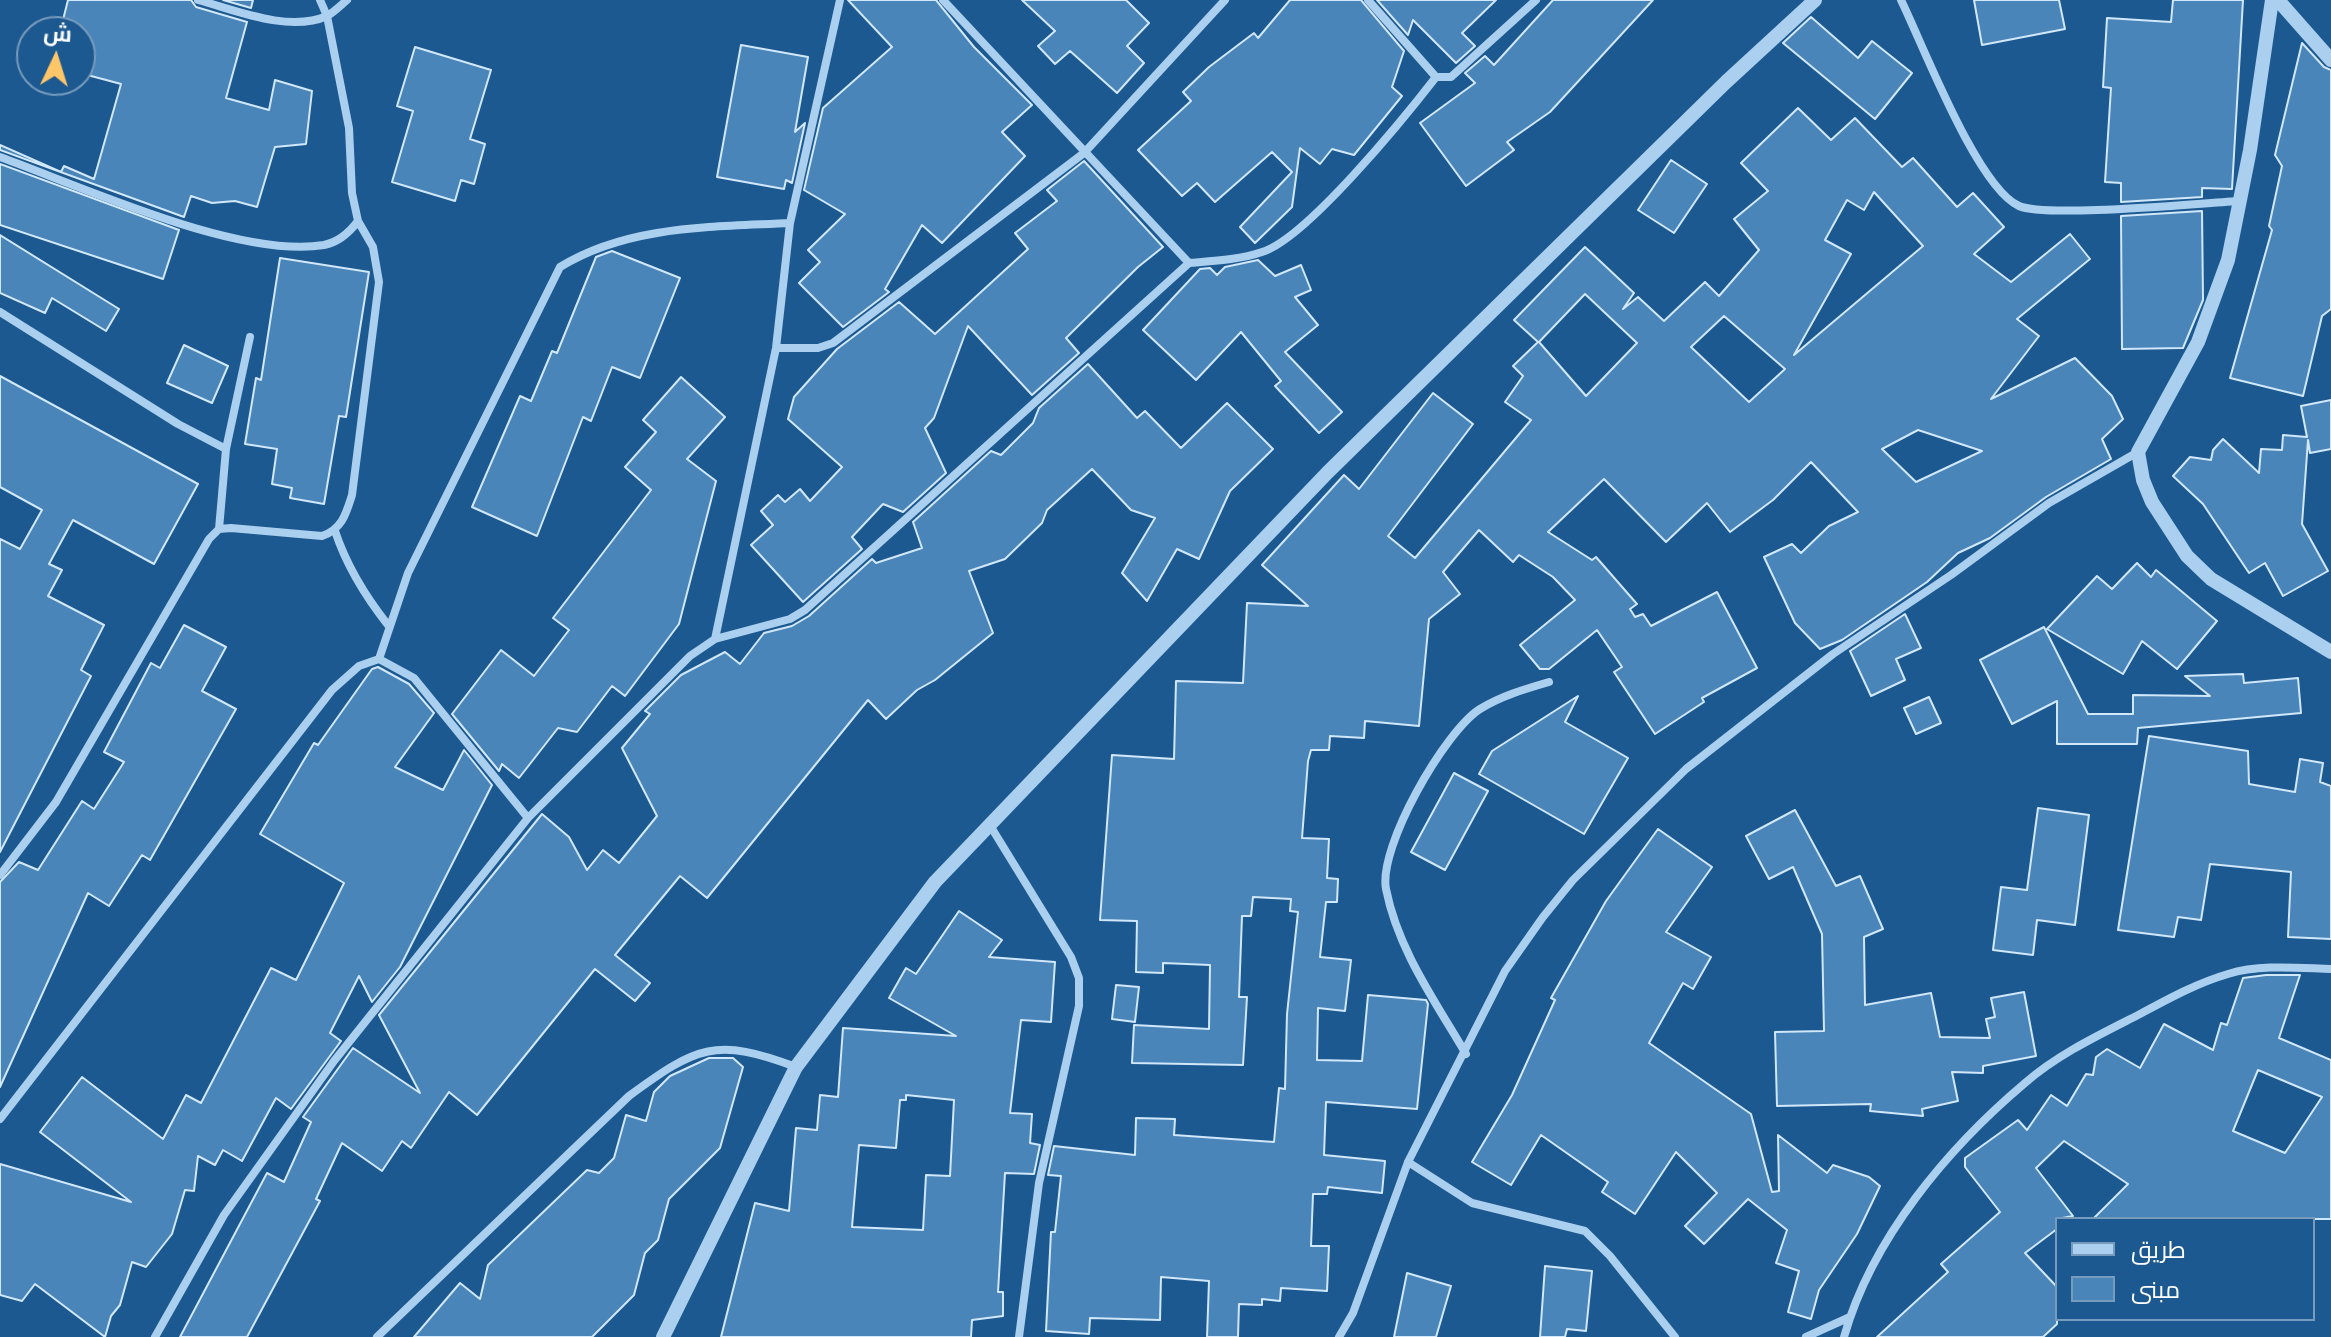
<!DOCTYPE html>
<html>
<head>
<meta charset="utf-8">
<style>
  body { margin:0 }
  #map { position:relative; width:2331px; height:1337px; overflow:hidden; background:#1c5990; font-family:Signika,Cairo,sans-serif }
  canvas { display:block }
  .legend { position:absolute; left:2055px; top:1217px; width:260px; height:104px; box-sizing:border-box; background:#1c5990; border:2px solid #779bbc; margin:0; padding:10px 14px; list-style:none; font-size:24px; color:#fff }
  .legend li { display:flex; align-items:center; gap:16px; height:40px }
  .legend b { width:40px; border:2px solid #779bbc }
  .north { position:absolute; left:16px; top:16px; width:80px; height:80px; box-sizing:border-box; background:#1c5990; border:2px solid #779bbc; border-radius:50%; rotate:4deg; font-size:22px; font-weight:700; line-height:32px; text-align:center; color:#fff }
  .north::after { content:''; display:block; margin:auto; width:28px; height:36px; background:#fec669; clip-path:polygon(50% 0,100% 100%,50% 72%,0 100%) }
</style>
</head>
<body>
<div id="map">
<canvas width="2331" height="1337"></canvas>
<ul class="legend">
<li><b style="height:10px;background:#abcfee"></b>طريق</li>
<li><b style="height:22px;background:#4985b9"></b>مبنى</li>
</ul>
<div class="north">ش</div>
</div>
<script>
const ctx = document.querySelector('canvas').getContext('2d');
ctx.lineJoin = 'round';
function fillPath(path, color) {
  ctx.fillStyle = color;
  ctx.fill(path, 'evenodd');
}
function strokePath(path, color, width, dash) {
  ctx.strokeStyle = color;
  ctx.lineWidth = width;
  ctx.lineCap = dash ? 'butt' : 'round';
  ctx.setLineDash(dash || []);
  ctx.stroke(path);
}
const building = new Path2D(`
  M68 0H191L196 7 247 22 226 98 269 110 275 80 312 91 306 144 275 147 257 207 235 201 212 203 191 196 184 217 0 150V145L61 172 64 166 94 179 121 84 80 73V32H60Z
  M223 0H253L251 8Z
  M848 0H936L974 47 1032 105 1002 132 1025 156 942 243 922 225 885 289 889 292 843 327 799 283 820 262 808 250 845 214 804 190 823 108 892 47Z
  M1022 0H1126L1149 23 1127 46 1144 63 1117 93 1070 51 1055 64 1038 46 1055 31Z
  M1290 0H1361L1404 51 1392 87 1402 96 1354 155 1332 149 1320 164 1300 148 1292 207 1255 243 1240 227 1292 172 1272 152 1215 202 1197 183 1182 196 1138 150 1191 101 1183 92 1209 67 1254 33 1258 38Z
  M1377 0H1496L1462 33 1475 46 1456 63 1413 20 1408 35Z
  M1553 0H1653L1550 112 1507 142 1514 150 1466 186 1420 123 1475 83 1465 73 1485 56 1494 65Z
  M1974 0H2059L2065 29 1982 45Z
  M2173 0H2243L2232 189 2202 188V197L2121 202V183L2105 182 2111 88 2103 87 2107 18 2171 22Z
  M1811 17 1858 58 1872 41 1912 73 1875 119 1783 43Z
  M2302 43 2324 67 2331 70V309L2322 316 2303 396 2230 378 2272 230 2269 226 2282 166 2275 155Z
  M741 45 808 57 795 132 805 123 792 183 786 180 784 189 717 177Z
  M415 47 491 70 470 139 485 144 474 184 461 180 455 201 392 182 413 111 397 106Z
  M1798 108 1831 140 1855 118 1902 167 1913 158 1957 207 1973 193 2004 227 1974 254 2011 282 2070 234 2090 259 2017 319 2039 336 1991 399 2075 358 2112 396 2123 419 2102 439 2111 459 2046 497 1990 538 1958 553 1927 582 1842 640 1820 649 1795 623 1764 557 1792 544 1801 553 1829 526 1858 512 1811 462 1773 500 1730 532 1707 503 1666 542 1604 479 1548 532 1592 560 1596 557 1637 604 1630 609 1635 617 1643 614 1651 626 1717 592 1757 668 1702 698 1704 702 1655 734 1614 672 1622 667 1597 630 1549 669H1540L1520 645 1575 600 1553 577 1519 555 1513 562 1479 530 1443 572 1460 594 1429 619 1419 726 1365 721 1364 738 1330 736 1329 750H1311L1308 761 1302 838 1329 839 1327 878 1338 879 1337 902H1326L1320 957 1351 960 1345 1011 1318 1008 1317 1060 1362 1061 1368 995 1426 1000 1428 1004 1417 1109 1326 1102 1324 1155 1385 1161 1382 1193 1328 1187 1327 1194H1313L1311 1246H1329L1327 1291 1281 1288 1280 1301 1262 1299V1305L1239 1304 1238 1337H1207L1209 1281 1161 1277 1160 1320 1090 1318 1089 1334 1046 1331 1051 1232H1055L1061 1176 1048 1175 1054 1146 1135 1155 1136 1118 1175 1119 1174 1135 1274 1142 1279 1088 1285 1089 1287 1014 1298 912 1290 911 1291 899 1253 897 1251 916H1242L1239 997H1247L1243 1065 1132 1063 1134 1025 1209 1029 1210 965 1163 963V973L1136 972 1137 921 1100 920 1112 755 1174 759 1176 681 1243 683 1247 603 1308 606 1262 565 1344 475 1359 489 1433 393 1473 424 1388 536 1415 558 1531 420 1505 402 1523 376 1513 366 1538 342 1514 320 1585 247 1634 293 1623 309 1638 297 1664 321 1705 282 1719 296 1759 250 1734 219 1768 191 1741 163ZM1874 192 1923 246 1794 355 1851 254 1825 240 1847 200 1864 210ZM1585 294 1637 343 1586 396 1539 342ZM1724 316 1785 369 1749 402 1691 347ZM1918 430 1982 451 1916 482 1882 449Z
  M1671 160 1707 184 1674 233 1638 210Z
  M1084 161 1163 247 1138 267 1066 338 1079 353 1032 395 968 326 934 418 925 428 946 473 903 512 883 504 852 537 862 549 803 602 751 545 773 525 761 511 778 495 785 502 800 489 810 501 842 467 788 419 794 397 837 349 899 302 935 334 1028 249 1015 233 1057 201 1047 190Z
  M0 164 179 230 163 279 0 225Z
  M2202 211 2203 300 2183 348 2122 349 2121 216Z
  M0 235 119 309 106 331 52 298 45 313 0 293Z
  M612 251 680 278 640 378 612 367 591 421 583 417 537 536 472 507 520 396 531 401 552 351 557 353 596 257Z
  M280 258 369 272 346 417 339 416 324 504 290 498 292 488 272 484 277 449 245 444 256 378 261 380Z
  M1258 260 1275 276 1301 265 1311 290 1295 297 1318 325 1285 352 1342 412 1319 433 1275 386 1281 381 1241 332 1196 380 1143 330 1200 269 1210 268 1217 275 1225 267Z
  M184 345 228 366 212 403 167 383Z
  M1088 364 1137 418 1145 411 1181 448 1227 403 1273 449 1230 491 1199 559 1177 549 1147 601 1122 573 1155 518 1131 510 1092 469 1047 510 1042 523 1005 559 969 571 993 633 935 680 917 690 886 719 868 700 707 898 680 876 615 955 650 983 635 1001 595 969 477 1115 449 1092 411 1148 402 1141 382 1171 342 1143 316 1199 320 1201 247 1337H180L267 1173 284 1182 311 1122 303 1117 353 1048 420 1093 379 1015 542 814 569 837 587 870 603 850 619 863 657 816 622 748 650 714 645 711 681 675 725 652 740 664 764 633 792 626 809 616 872 559 876 563 922 548 913 522 991 451 1001 455 1033 423 1039 408Z
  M0 376 198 484 154 564 73 520 49 564 62 570 48 596 104 625 81 670 91 676 0 852V539L20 549 42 510 0 487Z
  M681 377 725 417 687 459 716 481 679 624 625 696 612 686 577 732 558 728 519 778 502 764 499 771 452 714 501 650 534 676 569 630 553 618 651 490 625 467 656 432 643 420Z
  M2331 400V449L2310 453 2308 440 2302 524 2328 571 2283 596 2265 563 2249 573 2203 504 2173 476 2190 457 2211 460 2213 450 2223 439 2259 473 2261 449 2282 450 2283 435 2307 437 2301 406Z
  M2137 563 2151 577 2156 570 2217 621 2177 669 2142 641 2123 674 2047 629 2097 576 2112 589Z
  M1905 614 1921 648 1896 659 1905 680 1871 696 1850 651Z
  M184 625 226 647 202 691 236 709 150 860 142 855 109 906 88 893 0 1087V882L19 862 38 870 82 801 94 809 124 762 104 752 151 663 160 668Z
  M2044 627 2088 714H2133V695L2210 696 2185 676 2243 674 2244 683 2298 678 2301 713 2138 728 2137 744H2057V701L2012 724 1980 660Z
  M378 667 409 684 434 713 395 767 443 790 464 750 492 785 400 967 372 1002 359 976 330 1033 341 1041 291 1109 276 1098 242 1161 223 1150 215 1165 198 1156 194 1191 185 1190 172 1234 146 1267 132 1262 120 1305 111 1316 105 1337 35 1284 22 1301 0 1295V1164L131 1202 40 1132 82 1077 163 1139 186 1095 201 1103 271 968 296 980 344 883 260 834 314 743 318 745 372 669Z
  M1578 696 1565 722 1628 758 1584 834 1479 774 1492 751Z
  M1929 697 1941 723 1916 734 1904 708Z
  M2149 736 2248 751 2249 784 2295 792 2300 759 2323 763 2320 782 2331 786V939L2288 937 2291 872 2210 864 2201 920 2178 917 2174 937 2118 930Z
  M1454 773 1488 791 1445 870 1411 852Z
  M2038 808 2089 815 2075 925 2037 920 2033 955 1993 950 2001 887 2027 890Z
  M1795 810 1836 886 1860 876 1883 929 1864 937 1865 1005 1931 993 1940 1037 1990 1038 1986 1019 1995 1017 1991 998 2024 992 2036 1056 1983 1066V1073L1952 1072 1958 1101 1922 1109 1923 1116 1870 1111 1871 1104 1777 1106 1775 1032 1824 1031 1822 934 1793 867 1769 879 1746 836Z
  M1658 829 1712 867 1666 932 1711 957 1693 989 1683 983 1649 1043 1751 1114 1772 1192 1779 1191 1778 1135 1827 1173 1833 1165 1869 1177 1880 1186 1857 1234 1819 1290 1811 1319 1788 1312 1799 1271 1776 1263 1787 1230 1748 1199 1704 1244 1685 1226 1717 1193 1676 1152 1635 1214 1602 1192 1608 1182 1541 1135 1511 1185 1472 1162 1512 1095 1555 1000 1551 998 1606 901Z
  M959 911 1002 940 989 957 1055 962 1051 1022 1021 1020 1010 1113 1032 1114 1030 1143 1040 1145 1034 1174 1005 1173 998 1292H1003V1316L972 1320 971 1337H721L755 1203 789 1211 796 1128 817 1130 820 1095 838 1097 843 1028 956 1036 889 998 906 968 916 974ZM906 1095 954 1100 950 1176 926 1175 923 1230 852 1227 859 1145 896 1148 900 1100H906Z
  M2266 975H2300L2279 1038 2331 1060V1219H2093L2128 1184 2064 1141 2036 1168 2073 1216 2057 1219V1229L2025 1253 2057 1287V1324L2043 1337H1877L1948 1272 1941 1264 2000 1212 1965 1167V1158L2018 1120 2027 1130 2051 1095 2067 1106 2086 1074 2093 1075 2096 1057 2107 1049 2140 1068 2164 1024 2213 1050 2221 1023 2227 1025 2243 978ZM2258 1070 2322 1097 2285 1153 2233 1131Z
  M1116 985 1139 987 1135 1022 1112 1019Z
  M709 1058H733L743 1067 720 1148 669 1199 658 1240 645 1253 634 1295 592 1337H414L460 1283 480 1299 488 1265 587 1170 599 1173 614 1158 626 1115 646 1121 654 1092 670 1076Z
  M1545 1266 1592 1271 1586 1331 1567 1329 1565 1337H1540Z
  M1407 1273 1451 1286 1436 1337H1394Z`);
fillPath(building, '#4985b9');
strokePath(building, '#d1e7fa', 2);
strokePath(new Path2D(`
  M198 0C235 10 289 33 327 16 334 12 341 5 347 0
  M943 0 1189 263
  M1368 0 1436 77H1451L1536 0
  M1901 0C1923 45 1977 187 2019 206 2046 218 2201 203 2240 201
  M0 157C83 187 239 259 324 245 339 242 349 233 358 221
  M0 312 178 424 226 449
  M776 348H818L833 343 1084 153 1225 0
  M219 529 226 449 250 337
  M335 531C347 567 365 596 388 625
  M715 639 776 348 790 223 840 0
  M379 659 408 573 560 267C628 225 713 227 790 223
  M991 827 1071 957 1079 978V1006L1039 1183 1019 1337
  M0 875 56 802 209 539 219 529 231 528 322 536C342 529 346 514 352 495L379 282 373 247 358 221 352 193 349 128 327 16 320 0
  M1466 1054C1435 1001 1398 950 1386 889 1378 847 1445 731 1480 709 1501 696 1525 689 1549 682
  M0 1119 332 690 359 666 379 659 414 678 528 818
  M1408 1162 1472 1203 1585 1231 1610 1256 1675 1337
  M155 1337 224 1215 334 1061 528 818 690 656 715 639 790 619 805 610 1189 263C1213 261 1239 260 1262 252 1306 239 1405 117 1436 77
  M377 1337 629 1096C697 1046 716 1037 796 1067
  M1339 1337 1353 1313 1408 1162 1505 971 1543 917 1573 880 1686 769 1833 654 1951 575 2049 503 2138 452
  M1806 1337 1850 1317
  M1844 1337C1872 1238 1948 1148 2025 1083 2058 1054 2101 1034 2140 1014 2168 999 2197 983 2228 974 2260 964 2298 968 2331 969`), '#abcfee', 8);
strokePath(new Path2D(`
  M2272 0 2250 150 2228 260 2198 342 2138 452 2143 480 2152 502 2187 556 2211 579 2331 652
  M2278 0 2331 60
  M663 1337 796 1067 935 882 1328 472 1726 82 1815 0`), '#abcfee', 14);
</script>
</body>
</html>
